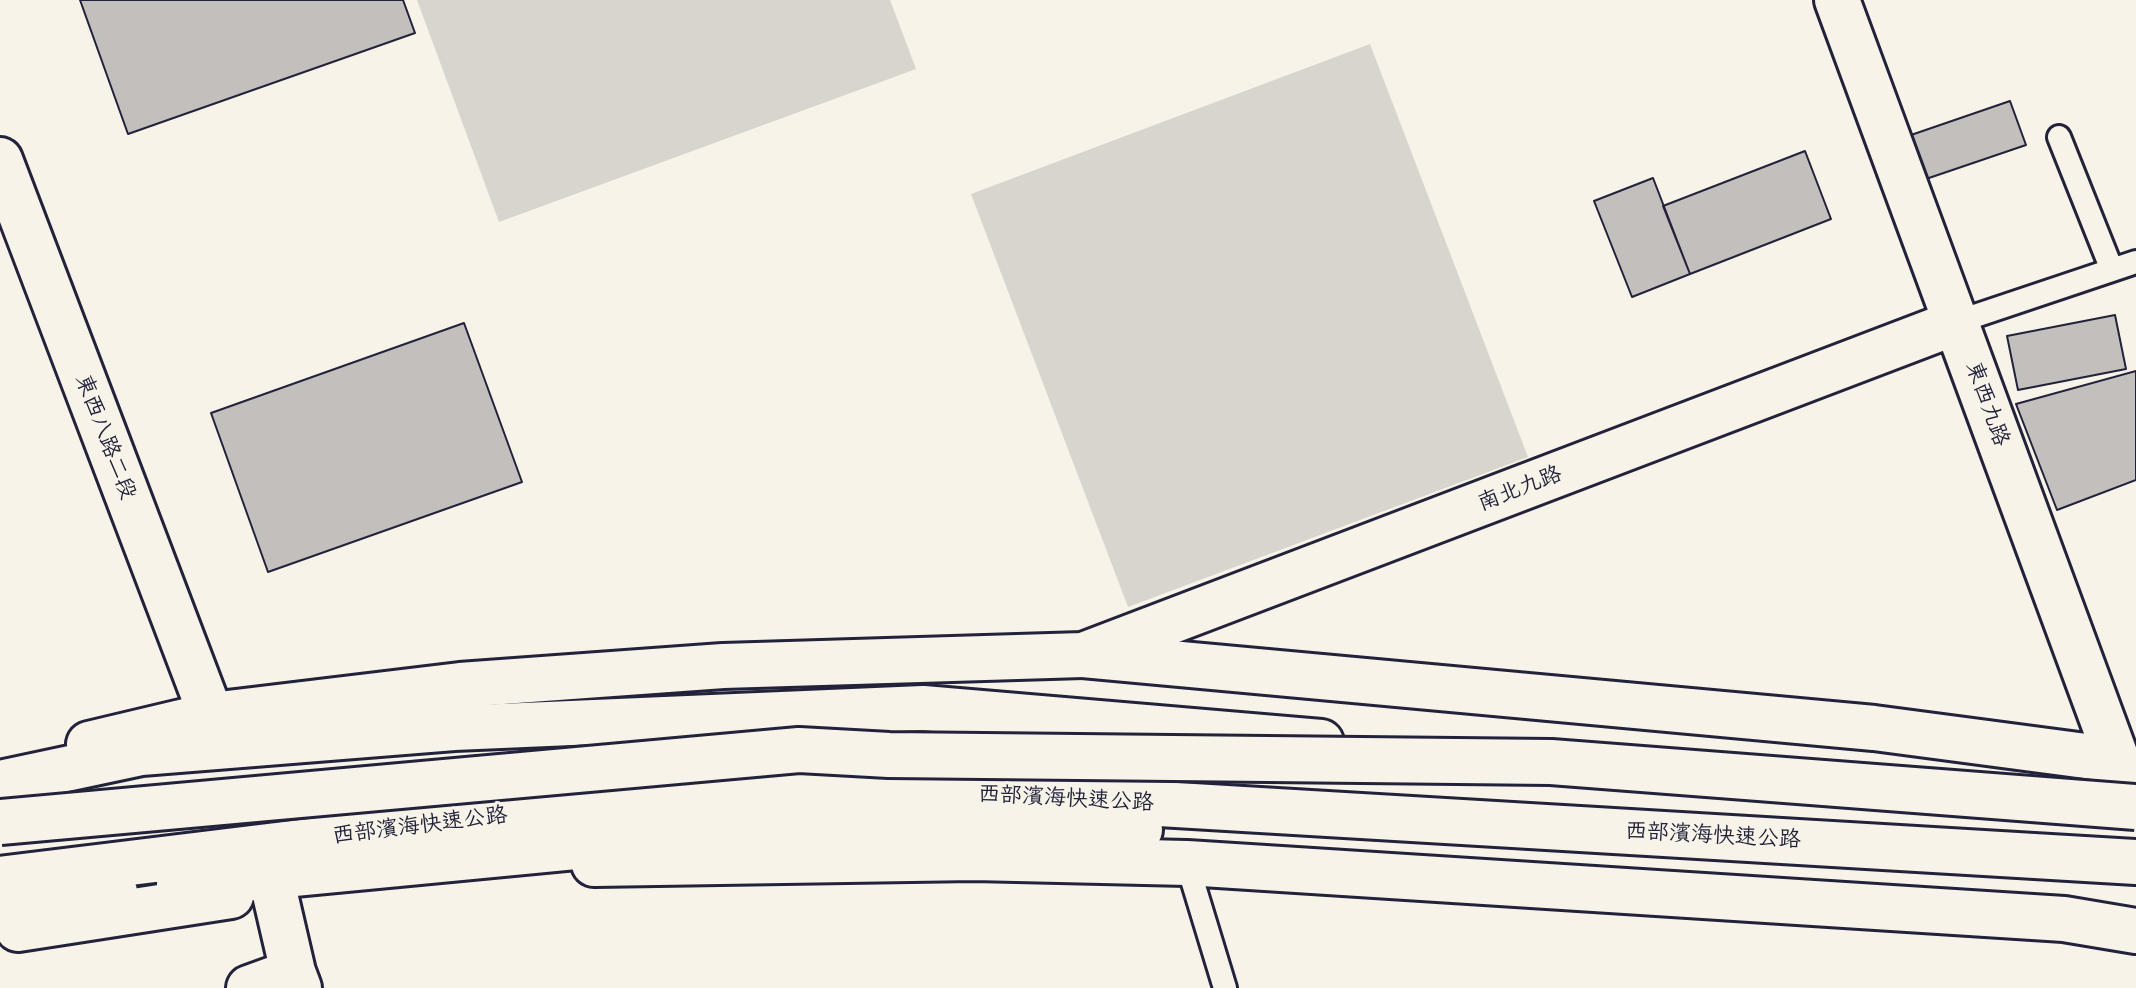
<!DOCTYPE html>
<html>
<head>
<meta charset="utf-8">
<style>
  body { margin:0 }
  canvas { display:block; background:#f7f3e8 }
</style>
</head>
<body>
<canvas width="2136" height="988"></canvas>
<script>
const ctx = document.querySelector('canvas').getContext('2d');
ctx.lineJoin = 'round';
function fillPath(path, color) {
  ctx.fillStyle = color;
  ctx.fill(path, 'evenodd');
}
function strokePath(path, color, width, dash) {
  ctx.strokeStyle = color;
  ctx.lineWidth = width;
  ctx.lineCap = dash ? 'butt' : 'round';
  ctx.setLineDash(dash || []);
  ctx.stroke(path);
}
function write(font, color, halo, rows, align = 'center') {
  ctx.font = font + ' "Shantell Sans","LXGW WenKai TC",sans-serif';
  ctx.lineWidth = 6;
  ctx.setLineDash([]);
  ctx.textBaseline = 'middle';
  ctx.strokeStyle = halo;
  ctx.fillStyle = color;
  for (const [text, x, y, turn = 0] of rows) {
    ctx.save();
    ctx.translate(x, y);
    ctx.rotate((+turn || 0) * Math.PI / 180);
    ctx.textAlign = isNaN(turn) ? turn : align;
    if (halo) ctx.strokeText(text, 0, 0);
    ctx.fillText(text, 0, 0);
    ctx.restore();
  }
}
fillPath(new Path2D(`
  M417 0H890L916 69 499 222Z
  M1370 44 1528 457 1128 607 971 194Z`), '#d8d5cf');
const building = new Path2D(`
  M80 0H403L415 33 128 134Z
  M2010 101 2026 145 1926 179 1911 135Z
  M1805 151 1831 219 1690 274 1663 206Z
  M1653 178 1690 274 1632 297 1594 201Z
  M2115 315 2126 369 2018 390 2007 336Z
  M464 323 522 482 268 572 211 413Z
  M2136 371V480L2057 510 2016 404Z`);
fillPath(building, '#c2bfbd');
strokePath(building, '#22223b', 2);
const service = new Path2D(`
  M2059 137 2112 270
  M1957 322 2136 262
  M1187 863 1225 988`);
const minor = new Path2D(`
  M0 160 211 715 460 685 723 666 1083 655 1957 322
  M274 890 293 972 299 988
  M249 988 293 972`);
const tertiary = new Path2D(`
  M1837 0 2126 784
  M1083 655 1874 728 2116 760
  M89 744 211 715
  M594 864 974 858 1187 863 2064 919 2136 931
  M18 929 231 896`);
const trunk = new Path2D(`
  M0 783 141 753 454 728 923 708 1321 742
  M0 879 546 812 890 788 2136 862
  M179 885 763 829 1140 830
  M0 916 91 894 115 892`);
strokePath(service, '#22223b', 28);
strokePath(minor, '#22223b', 50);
strokePath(tertiary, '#22223b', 50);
strokePath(trunk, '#22223b', 50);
strokePath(service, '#f7f3e8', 22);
strokePath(minor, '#f7f3e8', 44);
strokePath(tertiary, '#f7f3e8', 44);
strokePath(trunk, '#f7f3e8', 44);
const trunkBridge = new Path2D(`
  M0 822 799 750 889 755 1551 762 2136 807`);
strokePath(trunkBridge, '#22223b', 50, []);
strokePath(trunkBridge, '#f7f3e8', 44);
write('22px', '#22223b', '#f7f3e8', [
  ["東西九路",1987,404,70],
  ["東西八路二段",105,437,69],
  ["南北九路",1520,489,-21],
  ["西部濱海快速公路",1066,799,3],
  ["西部濱海快速公路",420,826,-7],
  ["西部濱海快速公路",1713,836,3]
]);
</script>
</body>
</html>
